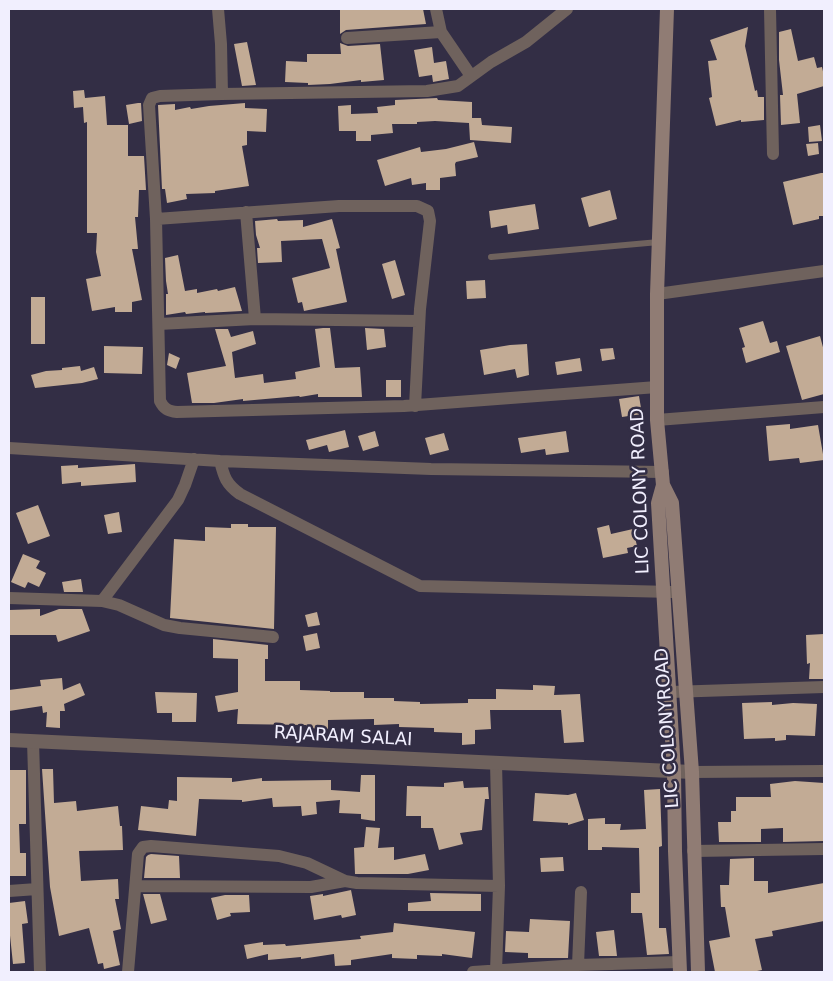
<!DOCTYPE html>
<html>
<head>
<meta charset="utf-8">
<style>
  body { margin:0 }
  #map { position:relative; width:833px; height:981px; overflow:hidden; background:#332e45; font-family:"DejaVu Sans",sans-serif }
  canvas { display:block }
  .frame { position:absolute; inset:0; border:10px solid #f1effe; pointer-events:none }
</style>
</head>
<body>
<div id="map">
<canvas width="833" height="981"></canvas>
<div class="frame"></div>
</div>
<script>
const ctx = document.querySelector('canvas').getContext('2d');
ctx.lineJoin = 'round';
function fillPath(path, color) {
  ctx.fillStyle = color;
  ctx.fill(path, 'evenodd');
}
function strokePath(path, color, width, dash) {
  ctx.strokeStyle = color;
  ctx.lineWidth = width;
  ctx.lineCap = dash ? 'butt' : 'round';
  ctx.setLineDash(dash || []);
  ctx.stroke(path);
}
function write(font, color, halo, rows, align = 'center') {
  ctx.font = font + ' "DejaVu Sans",sans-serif';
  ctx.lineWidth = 5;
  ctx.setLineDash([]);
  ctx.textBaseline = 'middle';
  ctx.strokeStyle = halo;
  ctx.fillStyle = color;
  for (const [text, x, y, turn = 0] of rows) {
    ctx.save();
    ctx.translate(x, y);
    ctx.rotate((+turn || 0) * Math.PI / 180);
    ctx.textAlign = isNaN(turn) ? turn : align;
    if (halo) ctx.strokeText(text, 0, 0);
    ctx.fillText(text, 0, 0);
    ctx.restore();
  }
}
fillPath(new Path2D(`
  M340 9H423L426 24 346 30 340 34Z
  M748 27 745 46 755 91 757 90 758 97H764V120L741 122V120L716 126 709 98 712 97 708 61 717 60 710 40Z
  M791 29 798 61 814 57 817 68 822 67 824 76V86L797 94 800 123 781 125 780 95H783L779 60V32Z
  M247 42 256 85 242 86 234 44Z
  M340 43 348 46 380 44 384 80 361 82V80L330 84 308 85V83L285 82 286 61 307 62V54H341Z
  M432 47 434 63 446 61 449 79 433 82 432 75 419 77 414 50Z
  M84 90 85 98 105 96 107 125H128V156H144L146 190H139L138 217H135L138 249H132L142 300 132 302V312H115V307L92 311 86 279 101 276 96 252 97 233H87V122L84 123 83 107 74 108 73 91Z
  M437 98 438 100 472 102V118H481L482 125 512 127 511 143 470 140 469 123 435 121 417 122V124H392L393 133 371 135V141H356V131H339L338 106 351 105V114L378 113 377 107 395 105V100Z
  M138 103H141L142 121 129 124 126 105Z
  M245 103V108L267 109 266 132 247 131V145L242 146 249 186 215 191V193L186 194 187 199 167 203 165 189H162L158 105 175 104V110L190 107 191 109 209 106Z
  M820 125 822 141 809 142 808 127Z
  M474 142 478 157 456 162 455 164 456 176 440 178V190H426V183L412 185 411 178 385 186 377 160 420 147 421 152 446 149Z
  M818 143 819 154 808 156 806 144Z
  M821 173H824V216H819V219L793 225 783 182Z
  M610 190 617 219 589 227 581 198Z
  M535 204 539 229 508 234 507 225 491 228 489 211Z
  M277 219 278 221 303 220V227L332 219 340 248 336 249 347 302 304 311 302 302 298 303 292 278 330 268 322 239 281 241 282 262 258 263 257 248H260L256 235 255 221Z
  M178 255 185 291 197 289V293L217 289 218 291 235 287 242 311 205 313V312L186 314 185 312 166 315V294H168L166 281 165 258Z
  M395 260 405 295 392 299 382 264Z
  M485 280 486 298 467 299 466 281Z
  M31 297H45V344H31Z
  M763 321 770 343 777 341 780 352 746 363 742 348 745 347 739 328Z
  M323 328H330L335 368 360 367 362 397H318V394L300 397 299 396 243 401V399L214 403H192L187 373 226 366 215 329H228L231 337 253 331 256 344 232 352 235 378 263 374 264 383 296 379 295 372 320 367 315 329Z
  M365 328 384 329 386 347 367 350Z
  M820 336 824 351V394L802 400 786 346Z
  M527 344 529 375 517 378 515 369 484 375 480 350 510 345Z
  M104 346 143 347 142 374 104 373Z
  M613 348 615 359 602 361 600 349Z
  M169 353 180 358 176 369 167 365Z
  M580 358 582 371 557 375 555 362Z
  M80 366 81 371 94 367 98 379 82 383 35 388 31 375 46 371 62 370V368Z
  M386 380H401V397H386Z
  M639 396 642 414 622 417 619 399Z
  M790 424V429L818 425 824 460 800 463 799 458 769 461 766 426Z
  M345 430 349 447 329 452 327 445 309 450 306 440Z
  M375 431 379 446 363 451 358 436Z
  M566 431 569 452 546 455 545 449 521 453 518 438Z
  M444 433 449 450 430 455 425 438Z
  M135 464 136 482 81 486V482L62 484 61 466 78 465V468Z
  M38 505 50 536 28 544 16 513Z
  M119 512 122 532 108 534 104 515Z
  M231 524H248V527H276L274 629 170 618 174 539 205 541V527L231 528Z
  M609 525 611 534 633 529 637 546 627 548 628 553 603 558 597 528Z
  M23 554 40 561 36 568 46 573 39 587 28 582 25 588 11 582Z
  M81 579 83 592H64L62 582Z
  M40 609V616L59 609H82L90 631 58 642 56 635H9V610Z
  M317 612 320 625 308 627 305 615Z
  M317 633 320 648 306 651 303 636Z
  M824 634V679H809L810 663 807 664 806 635Z
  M213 639 268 645V659H265V681H300V690L330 691V692H364V698H394V701L420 702V704L468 703V699H496V689L533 690V685L555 686 554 695 580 694 584 742 564 743 561 710H490L491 729 475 730V744L462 745V733L434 732V728L399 727V724L374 725V719L328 720V729L306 728V725L237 724 238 709 218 712 215 696 238 692V659L213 658Z
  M62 678 63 690 80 683 85 695 64 704 65 711H60V728L46 727 47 712 43 713 42 706 9 711V690L41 686 40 680Z
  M155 692 197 693 196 722H172V713H157Z
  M772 702V705L793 703 817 704 815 736 786 735V740L775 741V738L744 739 742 703Z
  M42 769H53L54 803 76 801 77 811 118 806 120 826H122L123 850 79 851 81 881 118 879 119 899H115L121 929 113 931 120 965 104 969 103 963 98 964 89 928 59 936 50 887Z
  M9 770H26V824H19L20 853H26V876H9Z
  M361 775H375V821L361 819V814L339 813 340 800 316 802 317 814 302 816 301 806 273 807 272 798 242 802V800L199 799 196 836 138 830 141 806 168 809 169 800 177 801V777L232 778V782L262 778V781L331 780V790L360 792Z
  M463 781 464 788 488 787 489 799H485L482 830 460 833 463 844 439 850 433 828H421V816H406L407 786 444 787V783Z
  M795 781 824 783V841L783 842V828L761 829V842H719L718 822H731V811H736V797H771L770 784Z
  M660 789 662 846 659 847V928H666L669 954 647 955 642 913H631V893H640L639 848 602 847V850H588V819L605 818V824H621L620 830 646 829 644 790Z
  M535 793 568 795 576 793 584 820 568 825V823L533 821Z
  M366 827 380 828 378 848 394 847V860L425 854 429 870 408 874H355L354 848 364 847Z
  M151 854 179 856 180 878H144L146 857 148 855Z
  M563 857 564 871 541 872 540 858Z
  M754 858V881H768V893L824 883V921L772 931 773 936 755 939 762 970 752 972H715L709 941 730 937 725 907H721L720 885H729L730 859Z
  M351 890 356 915 342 918 341 915 314 920 310 896 323 894V896Z
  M430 893 481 894V911H408V903L431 901Z
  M143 894H160L167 920 151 924Z
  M225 895H249L250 912 230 913 231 916 217 920 211 898Z
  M25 901 28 923 22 924 25 963 13 964 9 926V903Z
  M530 919 570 921 568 958H528V953L505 952 506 931 529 932Z
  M394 923 475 932 472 958 442 954V956L417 955V959L392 958V954L351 960V965L335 966 334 954 301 959V957L268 960V954L247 959 244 945 263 942V945L285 944 286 946 361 939 360 936 393 932Z
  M614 930 617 956H599L596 932Z`), '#c2ab95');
strokePath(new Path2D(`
  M491 257 659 242`), '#6f625d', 6);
strokePath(new Path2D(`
  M218 9 221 44 222 94 427 91 458 86 491 62 526 42 567 9
  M436 9 441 32 471 76
  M770 9 773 154
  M347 38 441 32
  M222 94 160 96 152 98 149 105 156 219 160 401C164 409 168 411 177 412L404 406 657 387
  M246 212 255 319 419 321
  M156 219 339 206H417L428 211 430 221 420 309 415 406
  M657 294 824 271
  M159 324 255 319
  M657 420 824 407
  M9 448 220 461 431 469 663 472
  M220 461C224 477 226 484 240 494L420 586 672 592
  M9 598 102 601 119 605 164 625 180 628 273 637
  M102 601 178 500 185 485 194 459
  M670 692 824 687
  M33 741 40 972
  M496 763 499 886
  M692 772 824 771
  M693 851 824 849
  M136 886 311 887 345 881
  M9 891 37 889
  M578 965 581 892
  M128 972 138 854 143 847 151 846 279 856 307 863 345 881 357 883 499 886 496 971
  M473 972 578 965 679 962`), '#6f625d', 12);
strokePath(new Path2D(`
  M9 740 692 772`), '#6f625d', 14);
strokePath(new Path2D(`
  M667 9 657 294V420L663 485 658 503 674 772 675 851 680 972
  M663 485 672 503 692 772 698 972`), '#907c74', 14);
write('18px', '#f1effe', '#332e45', [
  ["LIC COLONY ROAD",641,491,-92],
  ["LIC COLONYROAD",668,728,-94],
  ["RAJARAM SALAI",343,737,3]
]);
</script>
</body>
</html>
